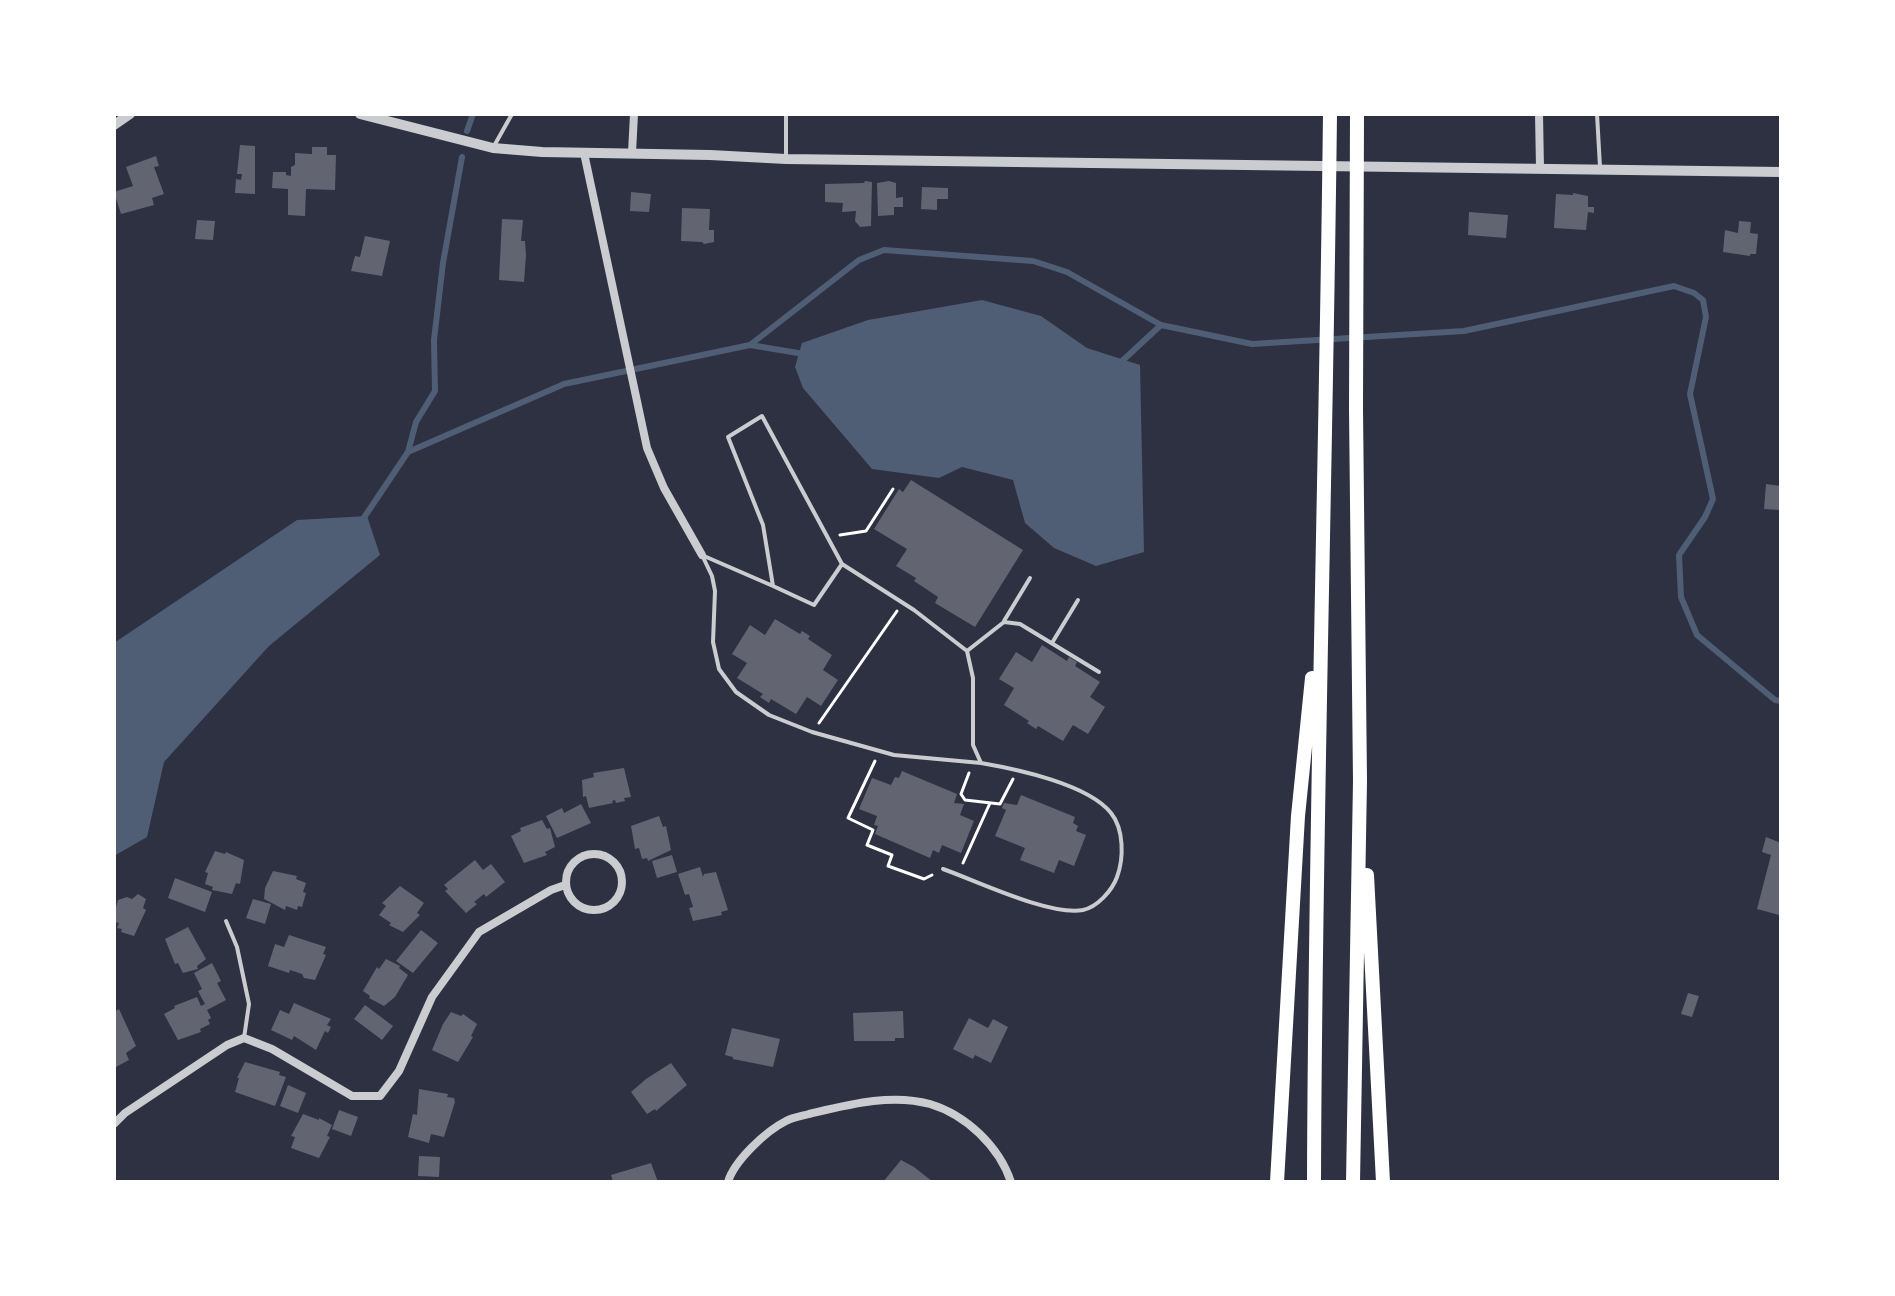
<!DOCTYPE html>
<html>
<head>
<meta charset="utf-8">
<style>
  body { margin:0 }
  #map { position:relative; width:1895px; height:1296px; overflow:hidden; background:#2d3142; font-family:Montserrat,sans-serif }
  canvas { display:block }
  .frame { position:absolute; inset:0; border:116px solid #fff; pointer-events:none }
</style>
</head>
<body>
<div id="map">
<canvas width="1895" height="1296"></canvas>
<div class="frame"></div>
</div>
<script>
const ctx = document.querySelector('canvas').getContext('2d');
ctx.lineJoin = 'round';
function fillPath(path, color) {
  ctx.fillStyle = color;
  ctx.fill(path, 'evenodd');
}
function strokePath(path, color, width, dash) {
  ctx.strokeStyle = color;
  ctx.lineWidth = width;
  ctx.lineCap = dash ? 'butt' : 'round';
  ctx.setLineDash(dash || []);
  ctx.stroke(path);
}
fillPath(new Path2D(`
  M982 300 1041 316 1087 348 1140 365 1144 552 1096 566 1054 548 1025 523 1013 480 962 467 939 478 872 469 803 388 795 367 802 343 868 320Z
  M367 516 380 555 269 646 164 762 147 837 114 856V643L297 520Z`), '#4f5d75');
strokePath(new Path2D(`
  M467 131 473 114
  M750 345 804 354
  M1120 363 1161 325
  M408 452 416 422 435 391 434 340 443 263 462 157
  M363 519 408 452 564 384 750 345 859 260 884 250 1033 261 1067 272 1161 325 1252 344 1464 331 1674 286 1694 293 1703 300 1706 317 1690 394 1713 499 1705 517 1679 555 1681 597 1697 635 1775 700 1781 701`), '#4f5d75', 6);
fillPath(new Path2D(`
  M240 145 255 146V194L235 193 236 179 241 180 242 174H237Z
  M312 147H327V155H336L335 190 306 189 305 216 288 215V189L272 188 273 172H286V175L291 176V167L295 165V153L312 154Z
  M156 156 159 166 154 167 164 194 152 198 154 205 121 214 114 192 133 186 126 167Z
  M865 181 872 182 871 226 860 227 855 221 856 211 842 212 843 203 825 202V184L864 183Z
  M889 181 896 183V198L903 197V207H894V215L878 216 877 183Z
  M922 187 948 188V199H937V210L921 209Z
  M631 192 651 194 649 212 630 211Z
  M1573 193 1588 196V207H1594V213L1588 212 1586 230 1554 228 1556 194 1573 195Z
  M682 208 710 209 709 230H714V242L704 244 702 242 681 241Z
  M1469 212 1508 215 1506 238 1468 235Z
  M502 219 523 220 521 241H525L526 255 524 282 499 280Z
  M197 220 215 221 213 240 195 239Z
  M1739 221 1751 222 1750 233 1758 234 1756 254H1750V256L1723 252 1725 230 1738 233Z
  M365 236 390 241 382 276 351 271 355 256 360 257Z
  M911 480 1023 550 975 627 935 603 938 597 914 581 916 578 896 566 907 549 874 529 899 489 903 492Z
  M1766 484 1781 486 1780 510 1764 509Z
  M775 619 800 634 802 631 810 636 808 639 832 655 823 670 838 680 821 706 807 697 796 714 771 699 769 703 760 697 763 694 737 678 747 663 732 654 750 625 765 635Z
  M1042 645 1067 661 1069 657 1077 662 1075 666 1100 682 1090 697 1105 707 1088 734 1073 725 1063 741 1038 726 1036 729 1027 723 1029 721 1004 705 1014 688 999 679 1016 652 1032 662Z
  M624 768 631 797 624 798 625 801 616 803 615 800 612 801 613 803 589 808 586 796 583 797 582 780 594 777 593 773Z
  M902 771 957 794 954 803 964 804 960 815 974 821 961 853 942 845 939 853 933 850 930 858 875 834 878 826 874 825 877 816 859 809 872 778 891 785 895 777 899 778Z
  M1021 795 1075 817 1073 823 1078 826 1076 831 1086 835 1074 866 1059 860 1054 873 1020 860 1025 848 995 836 1006 810 1002 808 1004 803 1017 805Z
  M581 804 591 823 557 838 546 816 562 808 564 813Z
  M659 816 663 827 666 826 671 850 648 861 647 858 642 859 639 848 635 849 631 826Z
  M542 820 547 829 550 828 555 847 545 852 547 855 524 863 511 836 521 831 520 828Z
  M1766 837 1781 843 1779 915 1757 909 1771 855 1762 852Z
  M215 851 225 854 226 852 244 860 240 884 236 883 232 894 212 890 213 887 205 884 208 873 205 872Z
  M672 855 677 872 657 878 652 861Z
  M475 860 483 870 491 864 505 882 486 897 484 894 474 902 477 904 466 913 445 891 448 889 444 885Z
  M700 867 703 877 704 874 716 872 728 910 721 912 722 915 693 921 689 908 693 907 689 894 685 895 678 874Z
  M273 871 297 876 296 879 306 883 303 892 306 893 302 907 298 906 297 910 286 906 285 910 264 899 265 888Z
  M175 878 212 892 205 912 168 898Z
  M400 886 424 903 417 913 420 915 403 932 389 925 391 923 379 915 386 906 382 903Z
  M138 894 146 899 143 908 146 910 134 936 121 932 122 929 117 928 119 923 114 922V906L116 907 118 900 127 897 132 899Z
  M253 899 271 904 265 924 246 918Z
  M188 927 206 959 197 966 198 969 183 973 178 963 175 964 165 939Z
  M421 930 438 943 413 973 396 961Z
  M289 935 326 947 323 954 326 955 315 980 304 978 302 974 290 970 289 973 268 966 275 944 284 947Z
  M386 959 400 966 399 968 408 975 395 997 384 1006 369 998 370 996 363 991 377 967 379 969Z
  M212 963 221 981 217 983 226 1000 207 1010 211 1018 208 1020 210 1024 200 1029 201 1032 178 1040 164 1014 175 1008 174 1006 197 997 201 1006 205 1004 198 991 202 989 194 973Z
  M1688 993 1699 996 1692 1017 1681 1014Z
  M294 1003 331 1019 327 1025 331 1027 328 1033 325 1031 316 1050 294 1036 292 1040 271 1030 280 1010 289 1014Z
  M365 1005 393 1026 382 1040 354 1019Z
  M119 1009 136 1046 126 1053 129 1060 114 1068V1012Z
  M903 1011 904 1038H895V1041H854L853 1013Z
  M451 1012 461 1016 463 1014 477 1024 471 1036 473 1037 458 1062 432 1050 443 1024Z
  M969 1018 988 1028 993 1019 1008 1027 991 1063 975 1055 973 1059 953 1049Z
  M732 1028 780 1039 773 1067 733 1059V1057L725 1055Z
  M245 1062 280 1072 279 1075 286 1077 275 1106 235 1092 239 1078H237Z
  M671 1063 687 1085 656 1111 655 1109 647 1114 631 1092 646 1079Z
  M288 1085 306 1093 298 1113 280 1106Z
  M419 1089 448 1094 447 1097 454 1098 455 1102 444 1137 431 1134 429 1143 408 1137 413 1114 417 1115Z
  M339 1110 358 1117 351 1136 332 1129Z
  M303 1114 319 1120V1118L332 1125 327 1136 330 1137 319 1158 291 1148 295 1137 291 1136Z
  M419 1156 440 1157 439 1177 418 1176Z
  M901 1160 914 1167 933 1182H883Z
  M651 1163 658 1182H613L611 1175Z`), '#626471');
strokePath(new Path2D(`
  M840 535 866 531 893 489
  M819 723 897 611
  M875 761 848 818 873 830 867 845 892 855 888 866 924 879 932 875
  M969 773 961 794 965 800 1000 804 1013 779
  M963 863 990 803`), '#fff', 3);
strokePath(new Path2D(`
  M786 114V157
  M1597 114 1600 167
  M494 146 512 114
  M702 555 712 576 715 591 713 642 719 669 736 692 769 715 812 732 894 755 981 763
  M704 556 773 586
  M842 564 814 605 773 586 763 525 728 437 762 416 842 564 914 610 967 651 973 678V745L981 763C1016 769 1088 784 1111 813 1124 829 1124 858 1117 877 1112 891 1097 907 1083 910 1049 916 977 881 943 869
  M1004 621 1030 578
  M1052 643 1078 600
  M967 651 1004 622 1020 624 1099 672
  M226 921 237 947 249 1004 244 1038`), '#caccd0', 4);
strokePath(new Path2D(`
  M1539 114 1540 168
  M584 153 647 448 664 488 702 555
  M632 153 634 114
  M566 882a28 28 0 1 1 56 0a28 28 0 1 1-56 0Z
  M114 1124 125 1113 227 1045 244 1038 272 1049 352 1096H380L399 1071 432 997 479 932 551 890 565 885
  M728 1182C734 1161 766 1131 786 1121 793 1117 802 1116 809 1114 847 1105 891 1093 930 1104 966 1115 999 1146 1011 1182`), '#caccd0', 8);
strokePath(new Path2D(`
  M360 114 493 148 542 152 710 155 786 159 1781 172
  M114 125 130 114`), '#caccd0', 10);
strokePath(new Path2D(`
  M1367 875 1383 1182
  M1277 1182 1298 816 1312 678
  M1314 1182C1315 826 1326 470 1330 114
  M1353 1182 1360 781 1356 409 1357 114`), '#fff', 14);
</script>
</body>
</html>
